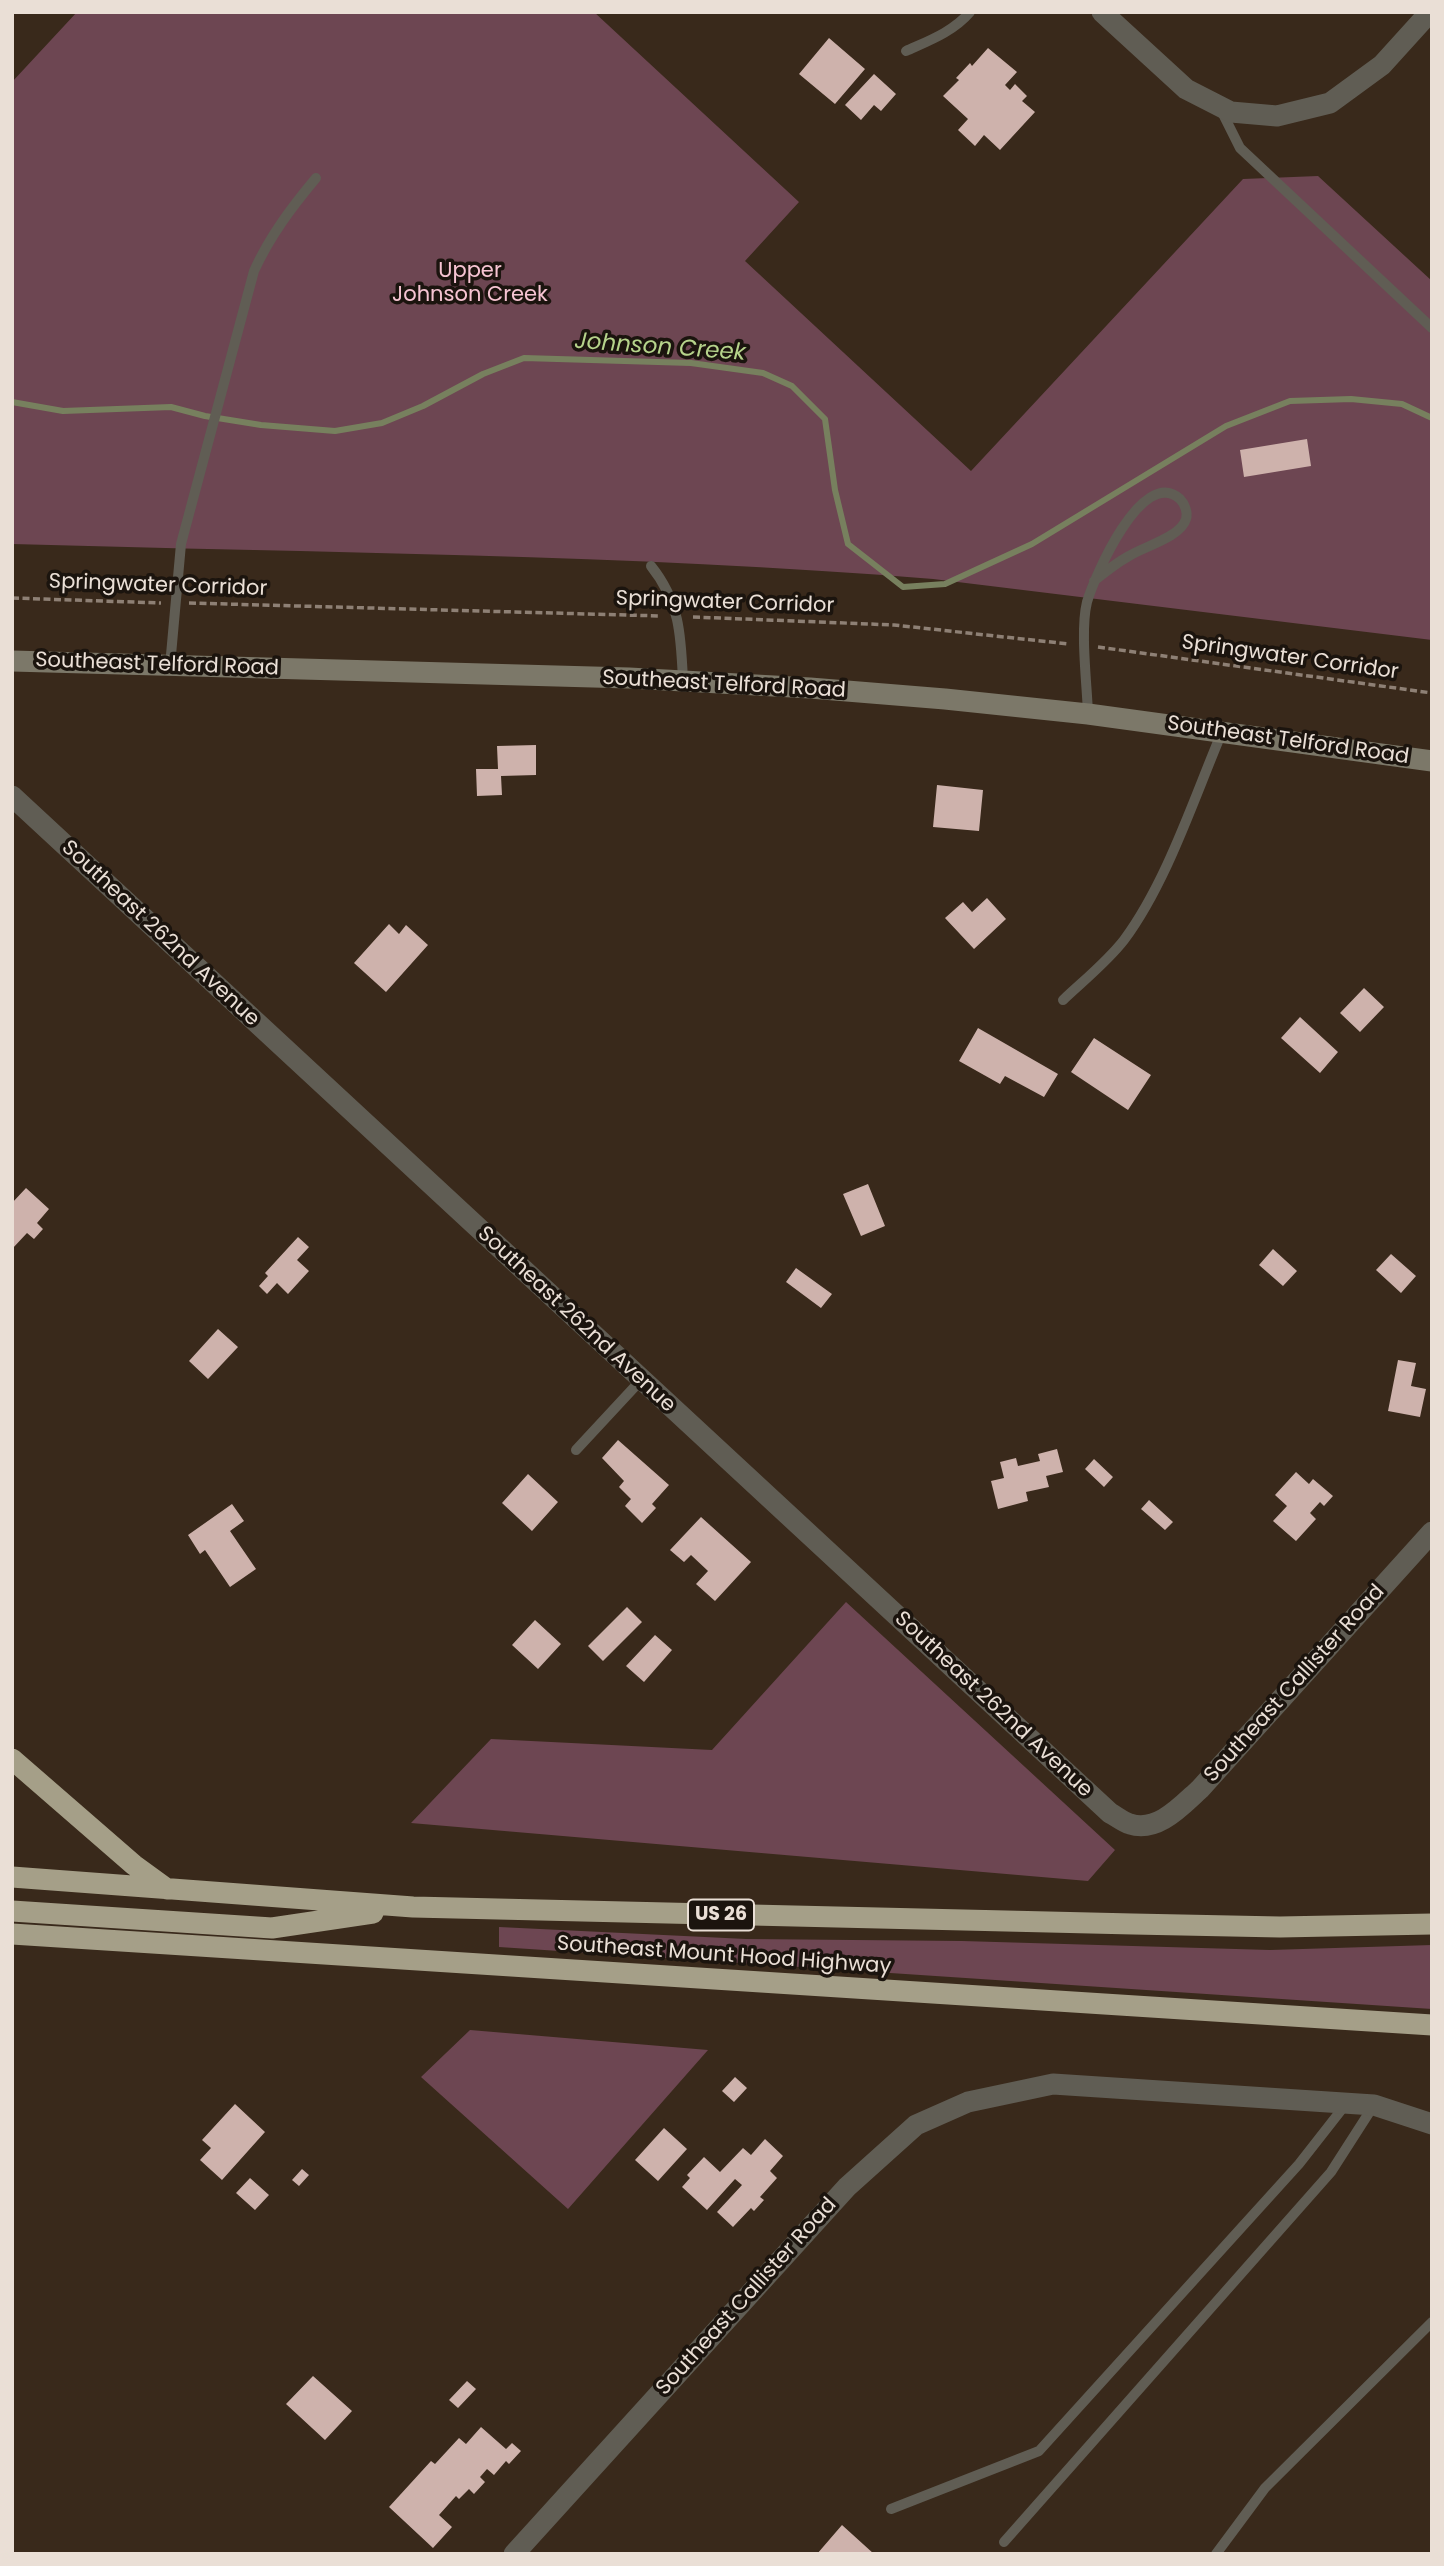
<!DOCTYPE html>
<html>
<head>
<meta charset="utf-8">
<style>
  body { margin:0 }
  #map { position:relative; width:1444px; height:2566px; overflow:hidden; background:#39291b; font-family:Poppins,sans-serif }
  canvas { display:block }
  .frame { position:absolute; inset:0; border:14px solid #eadfd6; pointer-events:none }
</style>
</head>
<body>
<div id="map">
<canvas width="1444" height="2566"></canvas>
<div class="frame"></div>
</div>
<script>
const ctx = document.querySelector('canvas').getContext('2d');
ctx.lineJoin = 'round';
function fillPath(path, color) {
  ctx.fillStyle = color;
  ctx.fill(path, 'evenodd');
}
function strokePath(path, color, width, dash) {
  ctx.strokeStyle = color;
  ctx.lineWidth = width;
  ctx.lineCap = dash ? 'butt' : 'round';
  ctx.setLineDash(dash || []);
  ctx.stroke(path);
}
function write(font, color, halo, rows, align = 'center') {
  ctx.font = font + ' Poppins,sans-serif';
  ctx.lineWidth = 7;
  ctx.setLineDash([]);
  ctx.textBaseline = 'middle';
  ctx.strokeStyle = halo;
  ctx.fillStyle = color;
  for (const [text, x, y, turn = 0] of rows) {
    ctx.save();
    ctx.translate(x, y);
    ctx.rotate((+turn || 0) * Math.PI / 180);
    ctx.textAlign = isNaN(turn) ? turn : align;
    if (halo) ctx.strokeText(text, 0, 0);
    ctx.fillText(text, 0, 0);
    ctx.restore();
  }
}
fillPath(new Path2D(`
  M77 12H594L799 202 745 261 971 471 1243 179 1318 176 1432 281V640L933 579C627 554 319 553 12 544V82Z
  M846 1602 1115 1850 1088 1881 411 1823 491 1739 712 1750Z
  M499 1927 746 1939 962 1941 1270 1950 1432 1945V2009L499 1947Z
  M470 2030 708 2050 568 2209 421 2077Z`), '#6d4652');
strokePath(new Path2D(`
  M12 402 63 411 171 407 205 416 261 425 335 431 382 423 423 406 483 374 524 358 691 363 763 373 792 386 825 419 835 490 848 544 903 587 945 584 1032 544 1226 426 1290 401 1351 399 1402 404 1432 418`), '#77805e', 6);
fillPath(new Path2D(`
  M829 38 865 69 835 104 799 74Z
  M988 48 1017 72 1005 85 1010 90 1015 84 1027 96 1022 101 1035 112 1000 150 984 135 975 146 958 130 968 119 943 96 959 80 956 78 970 63 972 66Z
  M874 74 896 94 881 111 874 105 861 120 845 105Z
  M1307 439 1311 466 1244 477 1240 450Z
  M536 745V775L501 776 502 795 477 796 476 769H498L497 746Z
  M937 785 983 790 979 831 933 827Z
  M987 898 1006 919 974 949 945 918 963 902 972 912Z
  M389 924 399 934 406 925 428 945 386 992 354 963Z
  M1364 988 1384 1007 1360 1032 1340 1013Z
  M1300 1017 1338 1052 1320 1073 1281 1038Z
  M978 1028 1058 1074 1044 1097 1005 1076 1000 1084 959 1061Z
  M1094 1038 1151 1075 1128 1110 1071 1072Z
  M868 1184 885 1226 861 1236 843 1194Z
  M26 1188 49 1209 37 1223 43 1229 34 1239 27 1233 12 1249V1203Z
  M298 1237 309 1247 297 1260 309 1271 288 1294 277 1283 267 1294 259 1286 268 1276 265 1273Z
  M1273 1249 1297 1271 1283 1286 1259 1265Z
  M1391 1254 1416 1276 1401 1293 1376 1270Z
  M796 1268 832 1294 821 1308 786 1282Z
  M218 1329 238 1347 208 1379 189 1361Z
  M1398 1360 1416 1363 1411 1386 1426 1389 1420 1417 1388 1411Z
  M618 1440 669 1485 652 1504 656 1508 642 1523 625 1506 631 1499 619 1487 624 1481 602 1458Z
  M1057 1449 1063 1472 1046 1476 1049 1487 1026 1492 1028 1501 998 1509 991 1481 1004 1478 1000 1462 1016 1458 1018 1466 1040 1461 1038 1454Z
  M1094 1459 1113 1477 1104 1487 1085 1469Z
  M1296 1472 1309 1484 1313 1479 1333 1496 1324 1506 1320 1502 1310 1513 1316 1519 1296 1541 1273 1521 1287 1506 1275 1495Z
  M528 1474 558 1502 532 1531 502 1503Z
  M1149 1500 1173 1522 1165 1530 1141 1509Z
  M232 1504 244 1521 230 1531 256 1569 230 1587 205 1550 200 1554 188 1535Z
  M701 1517 751 1562 715 1601 696 1584 708 1571 691 1555 684 1562 670 1550Z
  M627 1607 642 1622 603 1661 588 1646Z
  M535 1620 561 1644 538 1669 512 1645Z
  M655 1635 672 1650 644 1682 626 1666Z
  M735 2077 747 2088 734 2102 722 2091Z
  M235 2104 265 2132 222 2180 200 2160 211 2148 202 2140Z
  M664 2128 687 2149 658 2181 635 2160Z
  M765 2139 783 2156 770 2171 777 2178 760 2197 764 2200 754 2211 751 2208 733 2227 717 2212 742 2185 735 2179 707 2210 682 2187 690 2178 687 2175 704 2157 720 2172 743 2148 751 2155Z
  M302 2169 309 2175 299 2186 292 2180Z
  M250 2178 269 2195 255 2210 236 2193Z
  M313 2376 352 2411 325 2440 286 2404Z
  M467 2381 476 2389 458 2408 449 2400Z
  M481 2427 506 2449 512 2443 521 2451 509 2464 506 2461 494 2475 487 2469 480 2477 485 2482 474 2494 469 2489 459 2499 456 2496 439 2515 452 2527 433 2548 389 2507 431 2461 435 2464 459 2438 466 2444Z
  M842 2525 874 2554H817Z`), '#ceb2ac');
strokePath(new Path2D(`
  M12 598 161 603
  M189 603 661 616
  M693 617 894 625 1069 644
  M1098 647 1432 693`), '#8e8075', 3.5, [7, 3.5]);
strokePath(new Path2D(`
  M906 51C928 41 953 32 970 12
  M1221 110 1240 148 1432 328
  M651 566C680 602 681 636 683 681
  M170 666 181 544 254 271C270 236 291 208 316 178
  M1088 714C1087 684 1080 630 1087 602 1094 578 1142 465 1180 499 1185 504 1188 513 1186 519 1181 537 1143 547 1129 556 1116 563 1105 572 1094 581
  M1063 1000C1083 981 1107 962 1124 940 1167 882 1194 798 1222 732
  M576 1450 641 1380
  M891 2509 1039 2451 1299 2164 1346 2104
  M1004 2542 1331 2172 1374 2105
  M1216 2554 1265 2488 1432 2322`), '#605d54', 10);
strokePath(new Path2D(`
  M1102 12 1186 89 1231 112 1277 116 1330 103 1382 65 1430 12
  M12 796 1110 1813C1116 1816 1123 1822 1130 1824 1158 1833 1182 1805 1200 1789L1432 1532
  M514 2554 847 2187 916 2125 968 2102 1053 2084 1374 2105 1432 2124`), '#605d54', 21);
strokePath(new Path2D(`
  M12 661 629 678 810 688 945 699 1088 714 1432 761`), '#7c7869', 21);
strokePath(new Path2D(`
  M12 1759 134 1865 167 1889
  M12 1877 413 1907 1133 1924 1280 1927 1432 1924
  M12 1911 272 1928 373 1913
  M12 1934 1432 2025`), '#a59f88', 21);
for (const [x, y, w] of [
  [721,1915,66]
]) {
  const box = new Path2D();
  box.roundRect(x - w / 2, y - 15.5, w, 31, 5);
  ctx.fillStyle = '#1b140e';
  ctx.fill(box);
  strokePath(box, '#eadfd6', 2);
}
write('bold 19px', '#eadfd6', null, [
  ["US 26",721,1915]
]);
write('21px', '#f6c4d2', '#1b140e', [
  ["Upper",470,272],
  ["Johnson Creek",470,296]
]);
write('21px', '#eadfd6', '#1b140e', [
  ["Springwater Corridor",158,586,2],
  ["Springwater Corridor",725,603,2],
  ["Springwater Corridor",1290,658,8],
  ["Southeast Telford Road",157,665,2],
  ["Southeast Telford Road",724,685,3],
  ["Southeast Telford Road",1288,741,8],
  ["Southeast 262nd Avenue",160,934,43],
  ["Southeast 262nd Avenue",576,1320,43],
  ["Southeast Callister Road",1295,1684,-48],
  ["Southeast 262nd Avenue",993,1705,43],
  ["Southeast Mount Hood Highway",724,1956,4],
  ["Southeast Callister Road",747,2297,-48]
]);
write('italic 23px', '#b6d38b', '#1b140e', [
  ["Johnson Creek",660,348,4]
]);
</script>
</body>
</html>
